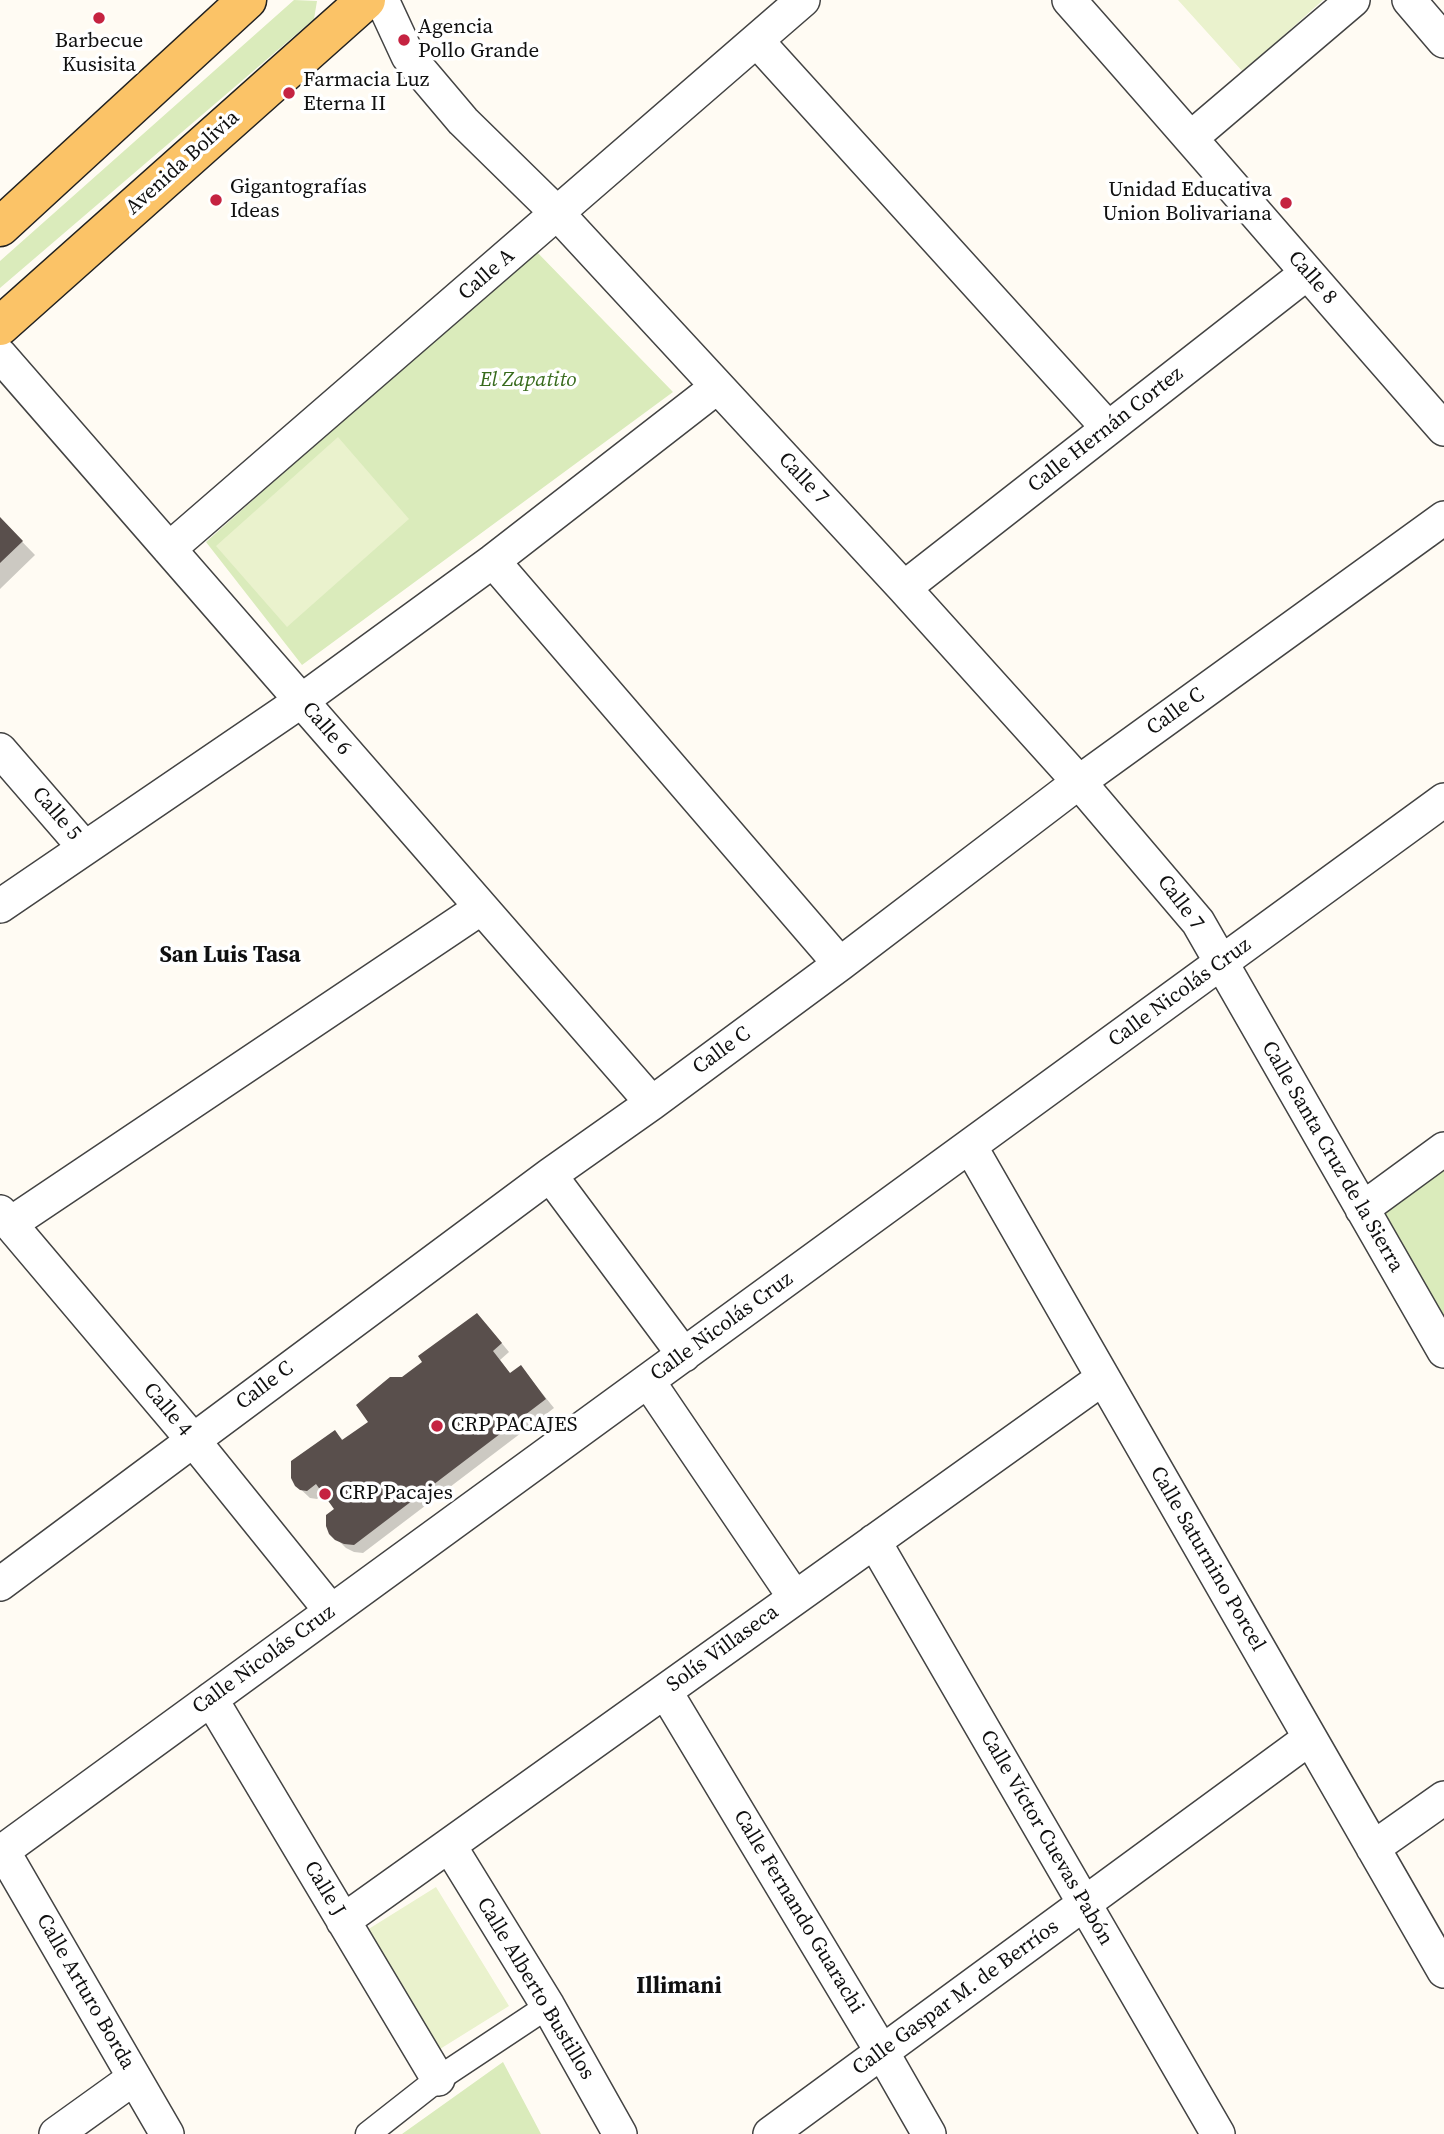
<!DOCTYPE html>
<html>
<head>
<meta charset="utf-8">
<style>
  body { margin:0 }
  canvas { display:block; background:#fffbf3 }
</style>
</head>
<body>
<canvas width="1444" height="2134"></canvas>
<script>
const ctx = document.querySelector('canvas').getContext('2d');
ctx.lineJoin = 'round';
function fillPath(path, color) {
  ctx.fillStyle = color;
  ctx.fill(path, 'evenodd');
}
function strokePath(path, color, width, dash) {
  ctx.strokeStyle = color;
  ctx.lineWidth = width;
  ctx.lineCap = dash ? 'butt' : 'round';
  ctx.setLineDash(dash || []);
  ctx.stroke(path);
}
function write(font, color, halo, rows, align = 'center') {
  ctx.font = font + ' "Source Serif 4",serif';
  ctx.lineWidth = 7;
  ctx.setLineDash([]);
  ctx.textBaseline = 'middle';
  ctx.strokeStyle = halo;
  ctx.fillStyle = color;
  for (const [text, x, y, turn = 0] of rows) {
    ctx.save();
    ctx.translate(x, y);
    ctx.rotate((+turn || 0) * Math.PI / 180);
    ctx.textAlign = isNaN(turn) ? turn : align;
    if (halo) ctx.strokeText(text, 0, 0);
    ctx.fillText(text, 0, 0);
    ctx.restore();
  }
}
fillPath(new Path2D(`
  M294 0 317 1 314 19 0 288V261Z
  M534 249 673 392 302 665 206 542Z
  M1444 1169V1330L1377 1217Z
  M503 2062 541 2134H402Z`), '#daebbb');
fillPath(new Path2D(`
  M1178 0H1323L1243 72Z
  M338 437 409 519 287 627 216 546Z
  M436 1887 509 2006 440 2049 367 1930Z`), '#eaf2cd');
fillPath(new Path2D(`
  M0 519 35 555 0 589Z
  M486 1324 509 1352 500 1360 511 1375 521 1367 554 1408 363 1553 354 1552 346 1548 331 1533 336 1509 324 1493 317 1499 310 1498 296 1485 335 1432 344 1441 371 1423 403 1379Z`), '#0003');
fillPath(new Path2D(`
  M0 517 23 541 0 563Z
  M477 1313 502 1343 493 1351 510 1373 521 1365 546 1399 354 1545 344 1544 335 1540 329 1534 326 1526V1515L334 1509 316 1484 307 1491 300 1490 295 1486 291 1478V1461L335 1430 342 1440 368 1422 356 1405 390 1377H402L422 1362 418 1356Z`), '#594f4c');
const pedestrian = new Path2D(`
  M368 2134 438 2079 548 2006`);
const minor = new Path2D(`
  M382 0 408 56 463 121 558 214 904 588 1079 782 1198 922 1444 1351
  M1069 0C1195 142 1318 286 1444 429
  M1409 0 1444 41
  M757 41 1108 428
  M1192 137 1353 0
  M0 355 652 1103
  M169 549 803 0
  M493 561 840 964
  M904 588 1307 273
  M0 750 84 847
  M0 906 301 701 493 561 717 387
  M970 1146 1444 1971
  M550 1175 684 1355
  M1362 1209 1444 1149
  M0 1212 193 1440 331 1611
  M10 1224 481 908
  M648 1381 795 1598
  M874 1541 1218 2134
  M0 1584 550 1175 652 1103 840 964 1079 782 1444 518
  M665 1691 882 2052 929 2134
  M211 1699 438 2079
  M449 1845 548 2006 620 2134
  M1373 1848 1444 1798
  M3 1851 167 2134
  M0 1853 1444 800
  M343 1921 1103 1378
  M56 2134 134 2078
  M770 2134 1310 1738`);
const primary = new Path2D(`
  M0 227 247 0
  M0 326 366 0`);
strokePath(pedestrian, '#434343', 27);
strokePath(minor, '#434343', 36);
strokePath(primary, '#212121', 41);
strokePath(pedestrian, '#fff', 24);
strokePath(minor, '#fff', 33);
strokePath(primary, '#fbc367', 38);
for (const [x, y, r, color] of [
  [99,18,7,"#c52341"],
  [404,40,7,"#c52341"],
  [289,93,7,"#c52341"],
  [216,200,7,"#c52341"],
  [1286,203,7,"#c52341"],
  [437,1426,7,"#c52341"],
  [325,1494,7,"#c52341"]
]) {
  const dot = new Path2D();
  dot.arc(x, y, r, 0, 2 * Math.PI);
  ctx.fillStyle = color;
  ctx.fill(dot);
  strokePath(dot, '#fff', 2.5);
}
write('21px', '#101010', '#fff', [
  ["Agencia",418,28],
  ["Pollo Grande",418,52],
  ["Barbecue",99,42,"center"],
  ["Kusisita",99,66,"center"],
  ["Farmacia Luz",303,81],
  ["Eterna II",303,105],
  ["Gigantografías",230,188],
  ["Ideas",230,212],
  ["Unidad Educativa",1272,191,"right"],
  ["Union Bolivariana",1272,215,"right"],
  ["CRP PACAJES",451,1426],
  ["CRP Pacajes",339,1494]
], 'left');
write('21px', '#101010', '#fff', [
  ["Avenida Bolivia",183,163,-42],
  ["Calle A",487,275,-41],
  ["Calle 8",1312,278,49],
  ["Calle Hernán Cortez",1106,430,-38],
  ["Calle 7",803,479,47],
  ["Calle C",1176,712,-36],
  ["Calle 6",326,729,49],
  ["Calle 5",56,814,49],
  ["Calle 7",1180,903,53],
  ["Calle Nicolás Cruz",1180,993,-36],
  ["Calle C",722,1051,-36],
  ["Calle Santa Cruz de la Sierra",1332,1157,60],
  ["Calle Nicolás Cruz",722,1327,-36],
  ["Calle C",265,1386,-37],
  ["Calle 4",167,1410,50],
  ["Calle Saturnino Porcel",1207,1559,60],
  ["Solís Villaseca",723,1649,-36],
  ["Calle Nicolás Cruz",264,1660,-36],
  ["Calle Víctor Cuevas Pabón",1046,1838,60],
  ["Calle J",324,1889,59],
  ["Calle Fernando Guarachi",798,1912,59],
  ["Calle Alberto Bustillos",535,1989,59],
  ["Calle Arturo Borda",85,1992,60],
  ["Calle Gaspar M. de Berríos",956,1998,-36]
]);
write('italic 21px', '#386b1d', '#fff', [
  ["El Zapatito",528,381]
]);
write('bold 23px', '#101010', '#fff', [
  ["San Luis Tasa",230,956],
  ["Illimani",679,1987]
]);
</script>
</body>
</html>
